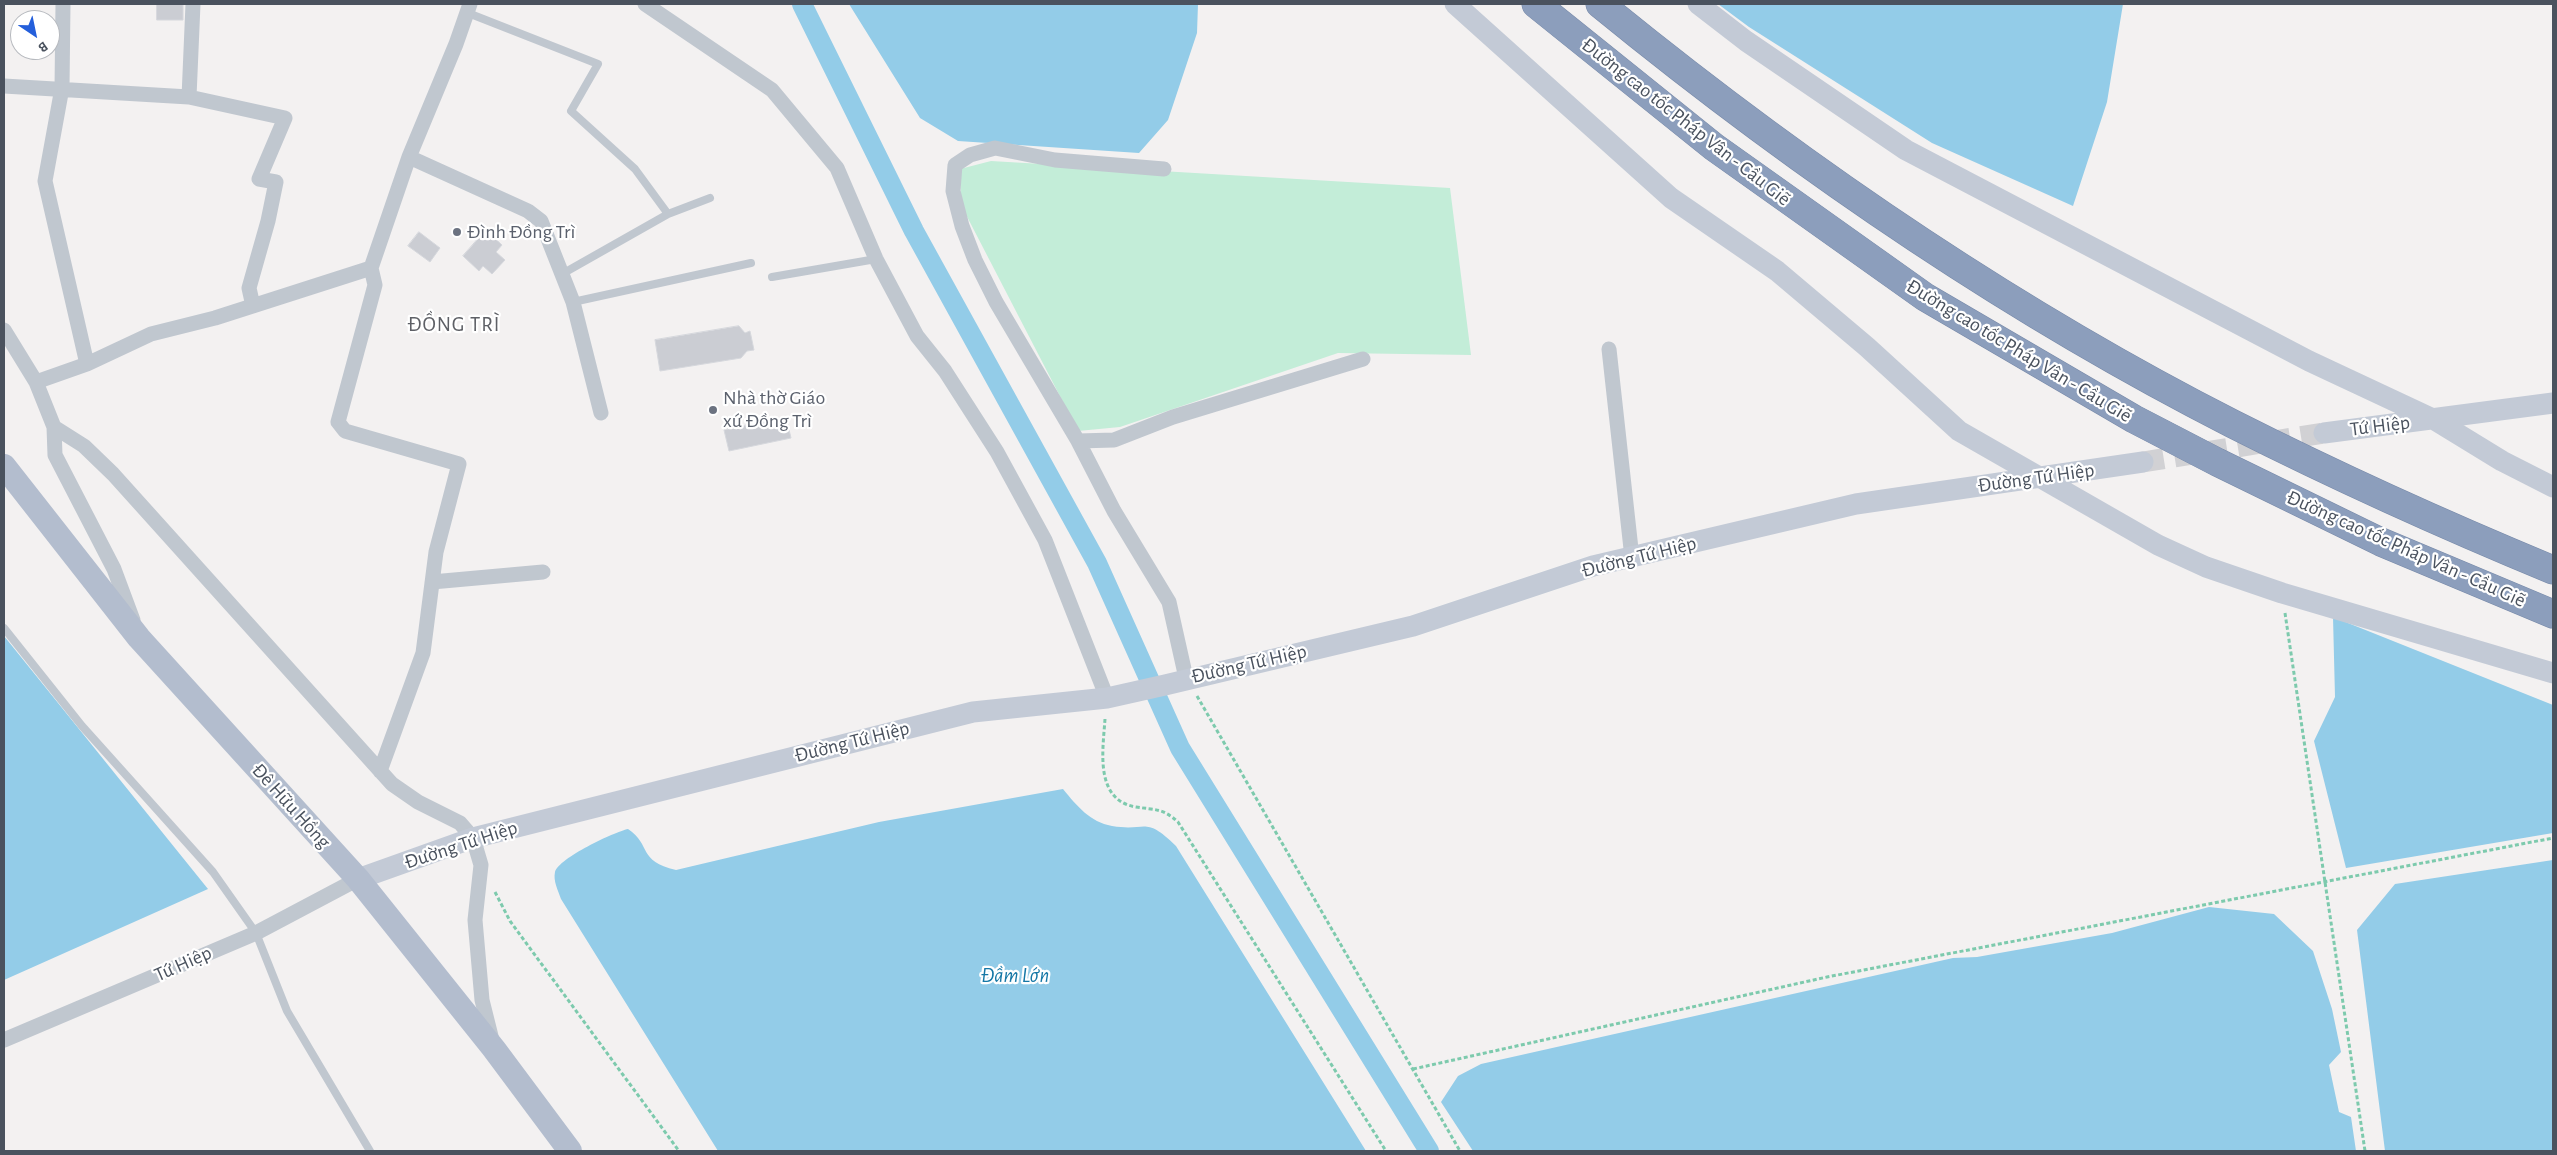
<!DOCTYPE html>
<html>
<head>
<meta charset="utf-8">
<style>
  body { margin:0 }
  #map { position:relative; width:2557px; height:1155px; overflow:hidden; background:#f3f1f1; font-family:"Alegreya Sans",sans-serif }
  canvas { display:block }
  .frame { position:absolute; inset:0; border:5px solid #4a525e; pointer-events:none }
  .north { position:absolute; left:10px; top:10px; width:50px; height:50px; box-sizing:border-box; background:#fff; border:1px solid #b7babf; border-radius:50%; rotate:146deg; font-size:14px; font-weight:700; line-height:20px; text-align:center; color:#4a525e }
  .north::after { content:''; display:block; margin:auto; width:18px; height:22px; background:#245fdb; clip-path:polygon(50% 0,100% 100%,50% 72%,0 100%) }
</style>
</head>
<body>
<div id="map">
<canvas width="2557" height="1155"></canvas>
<div class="frame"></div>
<div class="north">B</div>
</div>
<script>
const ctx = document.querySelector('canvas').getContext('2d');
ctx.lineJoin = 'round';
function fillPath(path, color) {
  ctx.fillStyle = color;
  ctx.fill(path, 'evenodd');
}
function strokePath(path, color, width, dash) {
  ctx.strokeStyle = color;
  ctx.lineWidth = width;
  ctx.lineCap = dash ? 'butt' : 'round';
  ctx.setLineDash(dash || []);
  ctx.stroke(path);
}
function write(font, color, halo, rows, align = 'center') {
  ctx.font = font + ' "Alegreya Sans",sans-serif';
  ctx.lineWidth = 4.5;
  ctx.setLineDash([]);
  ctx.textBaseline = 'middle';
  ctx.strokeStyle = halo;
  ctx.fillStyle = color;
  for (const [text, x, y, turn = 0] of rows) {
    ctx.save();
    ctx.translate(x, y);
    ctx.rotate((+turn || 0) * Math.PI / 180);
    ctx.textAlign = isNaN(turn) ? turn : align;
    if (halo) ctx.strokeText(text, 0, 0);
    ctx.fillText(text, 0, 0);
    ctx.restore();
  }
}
fillPath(new Path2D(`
  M991 161 1450 188 1471 355 1338 353 1120 427 1078 431 961 205 960 169Z`), '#c3edd8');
fillPath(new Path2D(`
  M849 4H1198L1197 33 1168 120 1139 153 958 141 920 118Z
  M1718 4H2123L2107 102 2073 206 1932 143 1749 27Z
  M2333 617 2553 705V833L2346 868 2314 741 2335 697Z
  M4 636 208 889 4 980Z
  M1063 789C1077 806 1090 822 1112 826 1148 832 1144 815 1176 846L1366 1151H718L561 899C558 890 553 881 555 872 559 858 614 832 628 829 652 845 637 861 676 870L879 822Z
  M2553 860V1151H2385L2357 930 2395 884Z
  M2209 907 2274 914 2313 951 2332 1009 2341 1052 2329 1065 2339 1112 2351 1117 2356 1151H1473L1441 1102 1458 1076 1481 1064 1953 958 1977 957 2112 933Z`), '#93cce8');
strokePath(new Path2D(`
  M802 4 914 231 1097 563 1180 748 1429 1151`), '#93cce8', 20);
const building = new Path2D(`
  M157 4H183V20H157Z
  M486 230 502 245 496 252 505 260 492 274 483 266 479 271 463 256Z
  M419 232 440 248 430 262 408 246Z
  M739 326 745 333 750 331 754 350 747 351 741 358 660 371 655 340Z
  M786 417 791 438 729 451 724 430Z`);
fillPath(building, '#cbcdd3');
strokePath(building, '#d5d7dc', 1);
strokePath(new Path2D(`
  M2143 462 2324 433`), '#d1d1d4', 21, [21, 11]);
const highway = new Path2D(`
  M1536 4 1714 147 1925 297 2134 419 2217 462 2381 542 2553 614
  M1600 4C1796 164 2007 309 2233 424 2338 477 2444 525 2553 570`);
strokePath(highway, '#7789a8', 29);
strokePath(new Path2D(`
  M2285 613 2365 1151
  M1197 696 1460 1151
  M1105 719C1103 750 1094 800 1136 807 1155 810 1163 808 1178 822L1386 1151
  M495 892 510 921 679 1151
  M1413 1069 1827 977 2553 838`), '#7dcaad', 3, [4, 2.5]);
strokePath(new Path2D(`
  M468 13 598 64 571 111 635 169 668 214
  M562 274 668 214 710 198
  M772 277 876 259
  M573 302 751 263
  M4 628 82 726 213 872 256 933 287 1011 370 1151`), '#c0c7cf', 8);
strokePath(new Path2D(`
  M63 4 62 88 45 181 87 364
  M645 4 772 90 837 168 876 259 917 336 945 371 997 452 1045 540 1107 698
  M4 86 189 97 285 118 259 179 276 182 268 221 249 288 253 306
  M189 97 193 4
  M409 157 528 211 541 221 573 302 601 413
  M1164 169 1055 160 995 148 970 155 955 165 953 191 962 226 975 260 996 302 1078 441 1114 511 1169 602 1186 678
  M4 330 36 382 54 427 84 446 113 474 392 784 418 802 460 823 473 838 481 865 475 920 482 1000 492 1040
  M1609 349 1632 558
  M36 382 87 364 151 334 215 318 371 268
  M54 427 55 455 114 569 133 620
  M1078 441 1114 440 1173 417 1363 359
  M432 582 543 572
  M380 771 423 653 436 552 459 464 345 431 338 422 375 285 371 268 409 157 456 44 470 4
  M4 1040 256 933 358 879`), '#c0c7cf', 15);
strokePath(new Path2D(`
  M1455 4 1671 198 1777 271 1867 347 1959 431 2158 545 2206 567 2282 593 2553 673
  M1698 4 1746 41 1906 150 2309 361 2435 420 2502 461 2553 487
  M2324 433 2553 403
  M358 879 473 838 973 712 1107 698 1165 685 1413 626 1593 566 1856 504 2143 462`), '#c3cad6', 21);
strokePath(new Path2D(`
  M4 466 139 638 358 879 494 1049 570 1151`), '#b3bdce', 24);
strokePath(highway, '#8c9ebc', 28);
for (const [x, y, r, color] of [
  [457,232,5,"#6b7280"],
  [713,410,5,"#6b7280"]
]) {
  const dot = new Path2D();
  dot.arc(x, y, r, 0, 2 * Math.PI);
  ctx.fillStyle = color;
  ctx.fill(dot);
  strokePath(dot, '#fff', 2);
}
write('20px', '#4a525e', '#fff', [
  ["Đường cao tốc Pháp Vân - Cầu Giẽ",1686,122,38],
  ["Đường cao tốc Pháp Vân - Cầu Giẽ",2019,351,31],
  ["Tứ Hiệp",2380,426,-7],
  ["Đường Tứ Hiệp",2036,478,-8],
  ["Đường cao tốc Pháp Vân - Cầu Giẽ",2406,549,24],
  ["Đường Tứ Hiệp",1639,557,-14],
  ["Đường Tứ Hiệp",1249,664,-13],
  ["Đường Tứ Hiệp",852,742,-14],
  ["Đê Hữu Hồng",291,806,48],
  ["Đường Tứ Hiệp",461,845,-18],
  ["Tứ Hiệp",183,964,-24]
]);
write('20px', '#5b616d', '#fff', [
  ["Đình Đồng Trì",467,232],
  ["Nhà thờ Giáo",723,398],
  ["xứ Đồng Trì",723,421]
], 'left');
ctx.letterSpacing = '1px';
write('21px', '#5e6066', '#fff', [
  ["ĐỒNG TRÌ",454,325]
]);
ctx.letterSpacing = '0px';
write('italic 21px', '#1577a6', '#fff', [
  ["Đầm Lớn",1015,976]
]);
</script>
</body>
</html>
